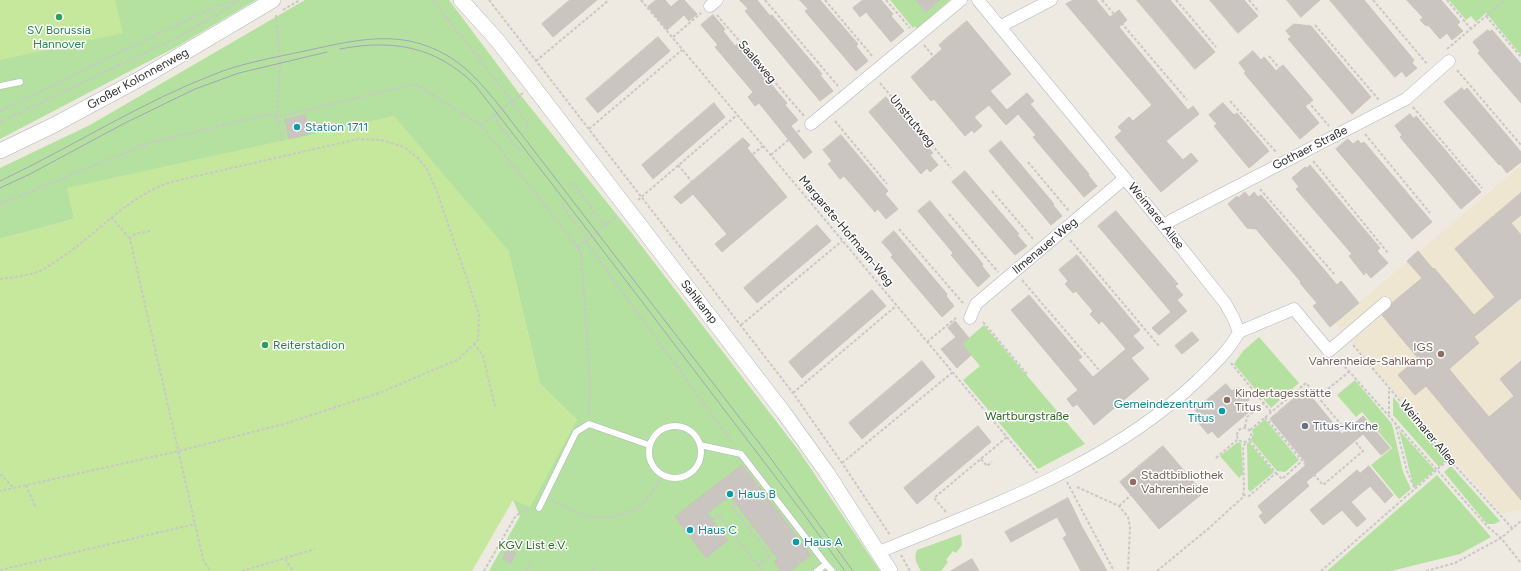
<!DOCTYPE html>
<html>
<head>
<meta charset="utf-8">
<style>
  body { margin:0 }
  canvas { display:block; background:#eee9e1 }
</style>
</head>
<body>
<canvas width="1521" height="571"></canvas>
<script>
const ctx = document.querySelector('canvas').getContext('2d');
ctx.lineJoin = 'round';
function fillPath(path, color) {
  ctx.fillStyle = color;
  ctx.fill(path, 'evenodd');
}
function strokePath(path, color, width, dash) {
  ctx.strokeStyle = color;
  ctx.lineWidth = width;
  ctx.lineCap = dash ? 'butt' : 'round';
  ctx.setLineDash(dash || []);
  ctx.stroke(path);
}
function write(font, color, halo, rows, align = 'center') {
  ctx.font = font + ' Figtree,sans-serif';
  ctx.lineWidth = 3;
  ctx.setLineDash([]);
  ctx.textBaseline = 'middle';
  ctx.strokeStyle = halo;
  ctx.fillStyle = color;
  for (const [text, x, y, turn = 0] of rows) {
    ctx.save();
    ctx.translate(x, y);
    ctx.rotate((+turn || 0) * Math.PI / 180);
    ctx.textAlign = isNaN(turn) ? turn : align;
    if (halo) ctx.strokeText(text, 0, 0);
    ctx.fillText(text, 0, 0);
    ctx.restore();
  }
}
fillPath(new Path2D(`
  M1521 165V510L1502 514 1419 421 1335 323Z`), '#eee6d1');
fillPath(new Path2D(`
  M0 0H256L178 46 0 139Z
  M305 0H449L518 92 630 231 799 451 880 571H489L520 516 513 500 577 420 540 384 508 250 68 188 74 219 0 239V168L90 125Z
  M890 0H920L918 2 926 12 938 2 937 0H950L917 29 915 26 913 28Z
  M1449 0H1521V55L1486 13 1476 22 1471 16 1466 20Z
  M984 325 1085 444 1038 469 963 380 980 366 962 344Z
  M1259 337 1299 383 1271 408 1234 364 1243 351Z
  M1355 380 1392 424 1403 472 1411 489 1399 499 1371 465 1392 448 1362 412 1356 417 1337 395Z
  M1393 397 1447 460 1439 467 1393 415Z
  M1265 419 1299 460 1285 472 1277 471 1251 440 1253 434 1252 430Z
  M1399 430 1435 470 1414 488Z
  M1238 442 1241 443 1243 474 1239 478 1220 456Z
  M1249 442 1274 472 1250 492 1248 489 1247 443Z
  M1451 466 1500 521 1494 524H1487L1444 472Z
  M1437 475 1491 537 1460 554 1391 571H1327Z
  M961 534 962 545 956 553 953 551 946 560 948 562 941 571H921C917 564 913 558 917 550Z`), '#b5e1a0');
fillPath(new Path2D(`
  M0 0H115L123 33 0 60Z
  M394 116 508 250 540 384 577 420 530 507 513 500 472 571H0V239L74 219 67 188Z`), '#c6e89d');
const building = new Path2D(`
  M570 0H597L553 37 542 24Z
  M656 0H665L671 7 679 0H684L697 14 689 21 684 15 667 30 648 7Z
  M740 0H757L770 16 772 15 822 74 820 75 833 91 820 101 745 11 748 9Z
  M800 0H820L858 44 856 46 868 61 856 71 805 11 808 9Z
  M863 0H881L893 14 891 16 904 31 891 42 866 12 860 17 853 8Z
  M916 0H940L926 12Z
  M1074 0H1096L1110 17 1119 10 1127 20 1119 27 1188 110 1193 106 1199 114 1166 141 1183 160 1191 153 1198 161 1161 192 1115 137 1122 131 1118 127 1129 117 1133 121 1152 105 1066 4Z
  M1137 0H1170L1215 52 1195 69Z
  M1210 0H1244L1258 16 1238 33Z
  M1287 0H1320L1301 17Z
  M1330 0H1364L1414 60 1412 63 1417 68 1406 77 1402 71 1395 77Z
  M1407 0H1441L1460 22 1457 25 1463 31 1452 40 1447 33 1440 39 1429 26 1425 25 1420 20 1423 18Z
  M713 15 725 29 723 31 735 46 737 44 787 103 785 105 798 120 791 126 812 152 804 159 759 103 755 106 748 97 753 92 715 47 718 45 701 25Z
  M967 21 1011 74 990 91 1007 110 1027 93 1034 101 1030 104 1089 174 1088 175 1097 186 1084 197 1033 137 1036 135 1018 114 1006 125 989 105 974 117 982 126 974 133 972 130 965 136 934 99 931 101 911 77 942 49 939 45Z
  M1294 24 1311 26 1371 97 1352 114 1288 39 1291 37 1286 31Z
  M1488 30 1489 32 1492 30 1521 64V103L1478 53 1480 51 1473 42Z
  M658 37 670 51 598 113 586 99Z
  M1253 51 1261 60 1264 57 1276 71 1283 65 1313 100 1305 106 1319 123 1300 139 1244 73 1246 72 1239 63Z
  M1462 88 1464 91 1467 88 1521 152V162L1507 173 1500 164 1499 165 1444 102Z
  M886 97 933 153 930 155 938 165 930 172 927 168 921 174 869 112Z
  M714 103 725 117 653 179 642 165Z
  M1223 103 1234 115 1237 113 1269 151 1249 168 1214 126 1217 124 1209 115Z
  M1410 114 1414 119 1416 116 1481 192 1461 209 1400 137 1402 135 1395 126Z
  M305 115 310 134 289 139 285 120Z
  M841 135 888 191 885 194 898 209 886 219 878 209 875 212 844 176 840 179 828 164 832 161 823 150Z
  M743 138 750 145 747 148 787 197 722 252 715 244 727 234 693 194 681 204 674 197Z
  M1348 139 1353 144 1358 140 1361 144 1364 142 1432 222 1412 239 1336 149Z
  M1001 141 1054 204 1053 205 1062 216 1051 225 989 151Z
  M1310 165 1380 248 1377 251 1388 263 1371 278 1366 272 1364 275 1349 256 1352 254 1296 189 1299 187 1292 178 1305 167 1307 168Z
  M965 171 1019 234 1017 235 1027 246 1015 255 952 182Z
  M1245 192 1249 197 1254 192 1258 197 1261 195 1337 285 1341 281 1359 303 1330 327 1313 306 1317 303 1300 283 1301 282 1256 229 1247 228 1228 204 1237 196 1238 198Z
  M1521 193V215L1511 223 1521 235V298L1474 337 1479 343 1449 369 1489 417 1514 396 1500 379 1521 361V500L1426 386 1415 395 1398 375 1418 358 1382 315 1390 308 1392 303 1422 278 1407 261 1418 251 1433 269 1434 268 1474 315 1495 297 1455 249Z
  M930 201 983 264 982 266 990 276 978 287 951 255 953 253 918 211Z
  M1116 211 1178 284 1175 286 1183 295 1177 300 1187 311 1159 335 1152 328 1171 312 1098 226Z
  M817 225 831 241 757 303 744 288Z
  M894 231 947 294 946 296 954 306 942 317 891 257 893 255 882 242Z
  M1077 255 1140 330 1133 336 1144 348 1131 358 1149 379 1094 425 1077 404 1073 407 1067 399 1078 390 1011 310 1029 295 1082 357 1078 360 1093 377 1126 349 1102 321 1099 324 1090 314 1093 311 1076 291 1073 293 1065 284 1068 281 1059 270Z
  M872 290 886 306 802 378 789 362Z
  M955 321 969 338 962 344 971 355 957 368 941 349 956 337 948 328Z
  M1192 332 1199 340 1182 354 1175 346Z
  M922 361 935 377 862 439 849 423Z
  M1226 384 1232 391 1237 387 1245 392 1249 400 1243 404 1249 412 1218 438 1212 431 1208 434 1197 421 1201 417 1195 410Z
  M1305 389 1342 434 1363 416 1390 448 1381 455 1363 434 1306 482 1309 486 1265 524 1259 516 1263 513 1258 506 1307 464 1270 419Z
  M978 426 991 442 917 504 904 488Z
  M1163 446 1203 493 1159 529 1120 482Z
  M742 465 811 555 790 571H781L774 562 778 559 730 496 707 513 728 540 706 558 675 517Z
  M1369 466 1393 495 1385 503 1370 486 1351 502 1366 519 1357 527 1342 510 1323 525 1310 510 1357 470 1360 473Z
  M1068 498 1082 527 1107 571H1081L1063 538 1067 535 1057 517 1011 542 1005 532Z
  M508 549 516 553 511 563 503 559Z
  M972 559 979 571H951Z`);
fillPath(building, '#cac5c0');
strokePath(building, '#cac4ba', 1);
const service = new Path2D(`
  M0 86 20 82
  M649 452a26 26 0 1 1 52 0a26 26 0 1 1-52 0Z
  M700 445 741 454 826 564
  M539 508 576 432 589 424 649 445
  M817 571 826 564 832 571`);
const minor = new Path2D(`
  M978 0 1164 226 1225 303 1233 317 1239 332
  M710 6 717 0
  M1001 26 1051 0
  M811 124 961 0
  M1164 226 1172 220 1199 206 1406 99 1449 61
  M970 318 976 304 1125 178
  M1239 332 1294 309 1329 351 1385 303
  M879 552C990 506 1109 465 1198 380 1213 365 1229 351 1239 332`);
const tertiary = new Path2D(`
  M461 0 497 40 526 77 784 413 827 473 890 571
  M0 151 54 125 145 76 273 0`);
strokePath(service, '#b4b6c0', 7);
strokePath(minor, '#b4b6c0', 13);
strokePath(tertiary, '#b4b6c0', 16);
strokePath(new Path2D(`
  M433 0 512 101
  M489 0 793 393 842 463 890 535
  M641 0 1037 473
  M765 0 838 86
  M825 0 873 57
  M886 0 910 28
  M1102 0 1187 100
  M1176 0 1216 47
  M1249 0 1259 12
  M1373 0 1428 65
  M1447 0 1471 29
  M283 10 300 0
  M276 15 280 63 277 117 282 141
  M717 15 804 116
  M1486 16 1521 57
  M1315 25 1379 100
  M673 37 701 13
  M924 45 979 112
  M1447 49 1505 0
  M1269 56 1329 126
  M536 61 609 0
  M1457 70 1521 145
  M880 83 951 168
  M1230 101 1276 152
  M511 102 528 124 527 132
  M1413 107 1482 188
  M0 111 218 5 236 2
  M493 116 517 148 523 150
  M835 121 887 184
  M0 122 180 36 232 6 239 0
  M481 125 523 93
  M589 129 682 50
  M1365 134 1430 213
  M753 154 763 146
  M771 155 800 130
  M1313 161 1388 253
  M1028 162 1069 211
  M678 165 704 196
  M739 167 763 195
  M567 184 573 183 605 226
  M1260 189 1335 275
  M992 191 1034 240
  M638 200 737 115
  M563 202 562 206 588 239
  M0 204 149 143 269 114 277 117 415 84 481 125 578 247 581 254 590 379 589 415
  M949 214 998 272
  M111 217 130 239
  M899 229 963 303
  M150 231 135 234 130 239 203 559 210 571
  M1070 240 1159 346
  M585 241 732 442
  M578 247 617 216
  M0 279C14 277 29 276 42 270 51 265 59 259 68 253 102 228 130 196 171 182L358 139 381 140 404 147 418 158 427 169 437 192 479 314 478 340 459 359 379 393 284 424 179 451 0 491
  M1022 280 1112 385
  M983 322 1027 374
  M741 325 842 241
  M927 342 957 317
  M474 343 483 356 495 406
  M1353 345 1449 459 1512 528
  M1338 359 1488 527 1501 538 1521 563
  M1231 363 1271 412
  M793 393 896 306
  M1389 414V388
  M1265 417 1323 485 1363 451 1318 397 1350 371
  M1395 422 1407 471 1415 489
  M1245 427 1247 417 1264 403
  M1237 435a7 7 0 1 1 14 0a7 7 0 1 1-14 0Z
  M1250 430 1306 383 1318 397
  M1216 458 1238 439
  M981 459 987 466 992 462
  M842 463 953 372
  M1276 473 1282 479 1302 461
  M0 474 14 488
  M1067 482 1114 571
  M26 485 36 508
  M1077 487 1119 506 1128 517 1130 527 1128 571
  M1243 495 1249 496 1276 473 1249 440
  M742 498 748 494 744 490
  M551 500 587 517H613L637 509 650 495 662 476
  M736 504 732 507 770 555
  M1119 506 1131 495
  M946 512 934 498 1007 437
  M712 520 718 515 758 565
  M700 525 702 528 706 526
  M780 547 785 543 782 539
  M901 555 910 571
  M285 559 293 571
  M0 570 195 524
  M242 571 315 549
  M484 571 515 517 521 512 531 509
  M526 571 531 562
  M593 571 595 567
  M763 571 758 565 774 553
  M1157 571 1208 529 1242 498 1244 491 1243 447 1246 442
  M1321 571 1449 459
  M1426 571 1455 563 1501 538 1521 521`), '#c8c8c8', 2, [3, 2]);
strokePath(service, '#fff', 6);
strokePath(minor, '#fff', 12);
strokePath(tertiary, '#fff', 15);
strokePath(new Path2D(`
  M340 49C392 39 436 46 475 85L566 202 803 513 845 571
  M0 181C74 146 143 101 220 72 250 61 283 56 314 49 351 41 390 32 427 46 462 59 479 81 502 109L766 452 853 571
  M0 188 30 174 125 123 195 89 239 73 327 52`), '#a3a6b6', 1);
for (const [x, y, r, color] of [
  [59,17,4,"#2e9e5b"],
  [297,127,4,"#0f9aa8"],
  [265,345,4,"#2e9e5b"],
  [1441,354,4,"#8d6e63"],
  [1227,400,4,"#8d6e63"],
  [1222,411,4,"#0f9aa8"],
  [1305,426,4,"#6b7280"],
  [1133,482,4,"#8d6e63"],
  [730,494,4,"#0f9aa8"],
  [690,530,4,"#0f9aa8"],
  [796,542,4,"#0f9aa8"]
]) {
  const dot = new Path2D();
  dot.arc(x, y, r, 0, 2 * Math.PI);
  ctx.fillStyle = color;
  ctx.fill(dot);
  strokePath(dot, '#fff', 1.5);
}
write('12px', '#27864d', '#fff', [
  ["SV Borussia",59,30],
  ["Hannover",59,44],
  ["Reiterstadion",273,345,"left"]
]);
write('12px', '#2d2d2d', '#fff', [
  ["Saaleweg",757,62,50],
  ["Großer Kolonnenweg",138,79,-29],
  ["Unstrutweg",912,121,50],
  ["Gothaer Straße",1310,148,-27],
  ["Weimarer Allee",1156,216,51],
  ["Margarete-Hofmann-Weg",846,231,50],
  ["Ilmenauer Weg",1045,246,-40],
  ["Sahlkamp",699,302,52],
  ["Weimarer Allee",1428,433,50]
]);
write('12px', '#0d838f', '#fff', [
  ["Station 1711",305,127],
  ["Gemeindezentrum",1214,404,"right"],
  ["Titus",1214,418,"right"],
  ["Haus B",738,494],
  ["Haus C",698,530],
  ["Haus A",804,542]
], 'left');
write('12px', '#785e54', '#fff', [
  ["IGS",1433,347,"right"],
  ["Vahrenheide-Sahlkamp",1433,361,"right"],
  ["Kindertagesstätte",1235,393],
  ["Titus",1235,407],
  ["Stadtbibliothek",1141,475],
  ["Vahrenheide",1141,489]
], 'left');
write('12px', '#2c691f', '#fff', [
  ["Wartburgstraße",1027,416],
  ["KGV List e.V.",533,545]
]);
write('12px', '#5b616d', '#fff', [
  ["Titus-Kirche",1313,426]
], 'left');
</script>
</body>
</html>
